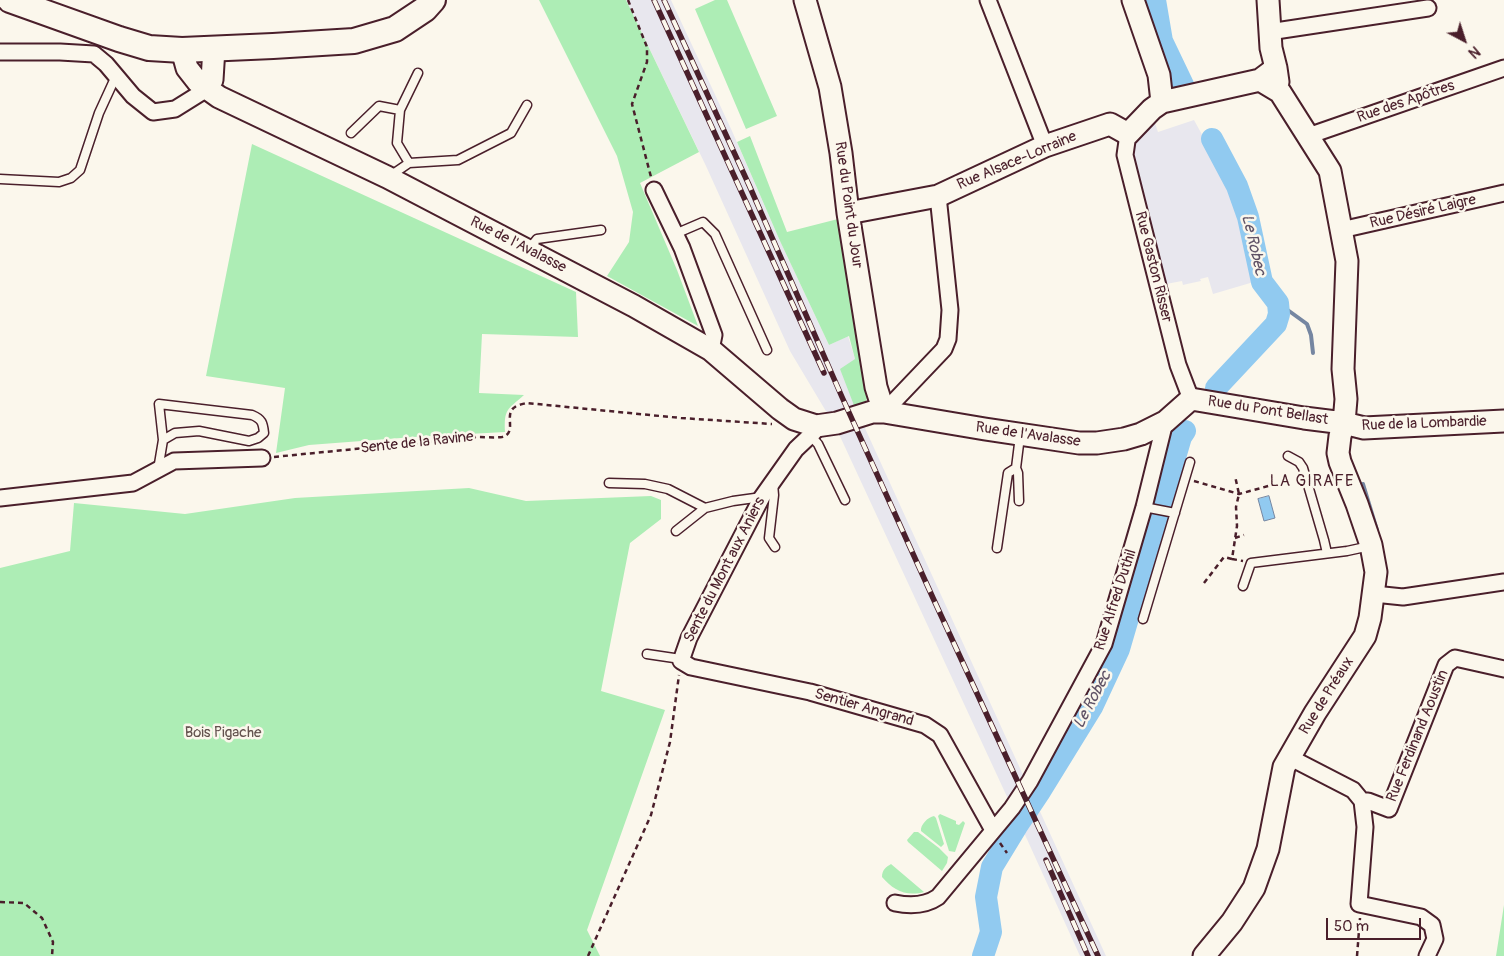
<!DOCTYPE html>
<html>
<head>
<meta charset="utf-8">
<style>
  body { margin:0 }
  #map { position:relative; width:1504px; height:956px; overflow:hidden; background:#fbf7ec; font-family:Pangolin,sans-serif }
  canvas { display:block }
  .north { position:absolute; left:1439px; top:15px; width:50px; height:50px; -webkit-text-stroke:4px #fbf7ec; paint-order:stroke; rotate:140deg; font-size:14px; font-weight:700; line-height:20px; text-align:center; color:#4a1f2b }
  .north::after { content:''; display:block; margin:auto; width:18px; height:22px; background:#4a1f2b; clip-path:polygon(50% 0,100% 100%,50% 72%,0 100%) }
  .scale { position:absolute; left:1326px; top:918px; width:95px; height:22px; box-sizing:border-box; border:2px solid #4a1f2b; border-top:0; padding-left:6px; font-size:15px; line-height:18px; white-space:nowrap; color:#4a1f2b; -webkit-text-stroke:4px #fbf7ec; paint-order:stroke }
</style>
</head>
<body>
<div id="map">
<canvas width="1504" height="956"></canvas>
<div class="north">N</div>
<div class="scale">50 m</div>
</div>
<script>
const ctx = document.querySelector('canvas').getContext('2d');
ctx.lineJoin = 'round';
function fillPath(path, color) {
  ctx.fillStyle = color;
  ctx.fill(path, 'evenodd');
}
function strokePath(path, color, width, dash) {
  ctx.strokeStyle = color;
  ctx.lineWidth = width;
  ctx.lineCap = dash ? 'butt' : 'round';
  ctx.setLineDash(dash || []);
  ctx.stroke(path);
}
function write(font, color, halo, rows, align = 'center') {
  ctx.font = font + ' Pangolin,sans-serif';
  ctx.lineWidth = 5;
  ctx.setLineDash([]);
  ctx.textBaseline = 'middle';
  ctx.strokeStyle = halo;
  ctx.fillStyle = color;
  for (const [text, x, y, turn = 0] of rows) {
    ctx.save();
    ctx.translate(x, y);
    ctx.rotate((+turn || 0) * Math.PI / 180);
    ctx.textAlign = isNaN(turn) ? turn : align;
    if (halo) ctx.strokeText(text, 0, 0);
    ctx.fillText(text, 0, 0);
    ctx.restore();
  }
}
fillPath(new Path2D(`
  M626 0H671L732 131 780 241 829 345 848 336 855 359V408L830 418 790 351 706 166Z
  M1153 117 1158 132 1194 120 1234 193 1254 258 1257 281 1213 294 1208 277 1200 279 1201 281 1187 284 1183 285 1182 281 1166 284 1149 217 1129 156 1130 148Z
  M864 426 1024 777 1009 801 838 432Z
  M1032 794 1106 956H1080L1016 815Z`), '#e8e7ee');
fillPath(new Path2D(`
  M539 0H626L699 152 640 183 677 270 698 326 607 276 629 242 633 212 617 156Z
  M715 0H727L777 116 746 129 695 9Z
  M750 136 787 232 838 219 853 312 869 393 865 403 855 408 840 369 855 359 849 336 829 345 780 241 737 142Z
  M252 144 576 292 578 337 482 334 479 393 524 395C507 410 504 409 505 432L414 437 309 445 276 453 285 388 206 376Z
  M469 488 526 501 651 496 661 500V519L630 543 601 691 665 710 587 930 600 956H0V568L70 551 74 503 185 514 295 498Z
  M940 814 956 821V824L959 825 963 821 965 823 955 852 949 851 938 816Z
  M934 816 936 818 944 844 941 847 921 831C920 825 928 817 934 816Z
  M914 832H918L939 848 948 857 947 863 942 871 908 842 907 840Z
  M891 864 924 892C906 897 893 890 882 877 882 870 886 867 891 864Z
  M1504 905V956H1496Z`), '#adedb5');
const water = new Path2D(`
  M1269 496 1275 518 1264 521 1258 499Z`);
fillPath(water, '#91caf0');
strokePath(water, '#7586a1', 1);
strokePath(new Path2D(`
  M1278 303 1307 324 1311 335 1313 353
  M1363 484 1377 530`), '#7586a1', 4);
strokePath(new Path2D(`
  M1155 0 1162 41 1184 87
  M1212 139 1237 186 1248 217 1262 282 1278 303 1279 314 1276 324 1216 388
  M983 956 991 932 986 897 992 867 1017 826 1039 793 1092 707 1119 649 1181 437 1185 431`), '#91caf0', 22);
const lane = new Path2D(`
  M351 133 379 106 400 110
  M409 163 397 143 400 110 418 73
  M390 176 409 163 458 160 511 133 527 105
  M0 179 59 182 71 178 80 170 99 113 116 76
  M675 234 703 222 715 234 767 350
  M529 249 537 239 601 230
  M811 436 818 444 845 500
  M1288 456 1299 462 1303 468 1324 540 1327 553
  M1016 468 1018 473 1019 501
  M158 470 163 440 175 433 199 431 249 441 258 438 264 433C263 423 262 419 252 415L159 404 163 440
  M609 483 645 484 668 489 705 508 733 501 762 497
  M773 484 774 495 769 538 775 547
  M1144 507 1175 513
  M676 531 705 508
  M997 548 1008 473 1016 468 1020 436
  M1243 586 1251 563 1347 551 1370 546
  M1143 619 1190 462
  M647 654 674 658 681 661`);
const street = new Path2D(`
  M988 0 1045 146
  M1269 32 1428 8
  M0 52H60L94 54 106 64 133 96 153 112 175 109 199 94 205 87
  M1128 134 1125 155 1178 365 1191 399
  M1308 136 1504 68
  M654 190 682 248 714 335 711 350
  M1341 230 1504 193
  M884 412 944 349 948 339 950 310 938 196
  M816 426 814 432 796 449 762 497 689 638 681 661 691 667 810 692 925 725 940 735 993 830
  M0 498 133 483 174 461 262 458
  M1374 594 1403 597 1504 582
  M1289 757 1353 790 1362 801 1365 827 1359 904 1421 917 1432 925 1435 939 1427 956
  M1362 801H1368L1389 809 1446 665 1455 658 1504 669
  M895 903C910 906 925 906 938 897L1012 808 1030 781 1104 644 1144 507 1165 422`);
const secondary = new Path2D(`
  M805 0 830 87 841 153 848 213 868 338 876 387 884 412
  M1133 0 1159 75 1162 102
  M1268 0 1271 48 1276 68 1278 82
  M182 50 187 68 198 82 219 97 387 177 634 306 711 350 780 409 794 419 816 426 837 423 872 412H884L985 429 1079 443H1097L1124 439 1141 434 1165 422 1191 399 1304 418 1344 423 1364 428 1504 421
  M205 87 212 80 214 48
  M848 213 938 196 1045 146 1110 124 1128 134 1152 109 1162 102 1260 80 1276 68
  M1204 956 1232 922 1254 888 1268 849 1284 767 1315 713 1365 636 1370 618 1376 572 1371 545 1357 504 1340 462 1338 453 1340 436 1344 423 1346 399 1343 369 1347 261 1330 171 1280 92 1260 80`);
const primary = new Path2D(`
  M10 0 119 39 149 48 182 50 273 46 354 41 395 29 425 9 433 0`);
strokePath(lane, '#4a1f2b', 11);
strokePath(street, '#4a1f2b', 19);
strokePath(secondary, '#4a1f2b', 25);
strokePath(primary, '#4a1f2b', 28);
strokePath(new Path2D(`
  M628 0 647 47V62L632 104 651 177
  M274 457 477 437C485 437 494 438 502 437 518 433 503 414 515 407 517 405 523 404 526 403L681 418 772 424
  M1194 481 1239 494 1272 485
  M1235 538 1244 535
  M1232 559 1243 561
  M1204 583 1224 557 1232 559 1237 526 1236 507 1239 494 1235 476
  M1000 843 1007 853
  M0 902 24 903 42 918 53 942 52 956
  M588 956 651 815 670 742 679 675
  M1357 956 1360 918`), '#4a1f2b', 2.5, [5, 4]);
strokePath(lane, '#fbf7ec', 8);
strokePath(street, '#fbf7ec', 15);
strokePath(secondary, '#fbf7ec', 21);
strokePath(primary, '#fbf7ec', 24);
const rail = new Path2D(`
  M654 0 824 373
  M664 0 749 185 842 397 933 598 1098 956
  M1046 860 1088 956`);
strokePath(rail, '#4a1f2b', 5.5);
strokePath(rail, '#fbf7ec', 4, [11]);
write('15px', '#4a1f2b', '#fbf7ec', [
  ["Rue des Apôtres",1406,102,-19],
  ["Rue Alsace-Lorraine",1017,161,-23],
  ["Rue du Point du Jour",848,205,82],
  ["Rue Désiré Laigre",1423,212,-13],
  ["Rue de l'Avalasse",518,245,27],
  ["Rue Gaston Risser",1153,267,76],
  ["Rue du Pont Bellast",1268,411,9],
  ["Rue de la Lombardie",1424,424,-2],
  ["Rue de l'Avalasse",1028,435,8],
  ["Sente de la Ravine",417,443,-6],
  ["Sente du Mont aux Aniers",725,570,-63],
  ["Rue Alfred Duthil",1116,600,-72],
  ["Rue de Préaux",1327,696,-58],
  ["Sentier Angrand",864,708,16],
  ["Rue Ferdinand Aoustin",1418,736,-68]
]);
write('15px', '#63524e', '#fbf7ec', [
  ["Bois Pigache",223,733]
]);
write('italic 16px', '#5f5266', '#fbf7ec', [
  ["Le Robec",1253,245,77],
  ["Le Robec",1093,700,-62]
]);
ctx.letterSpacing = '1px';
write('16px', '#4a1f2b', '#fbf7ec', [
  ["LA GIRAFE",1312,482]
]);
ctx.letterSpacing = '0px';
</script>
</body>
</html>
